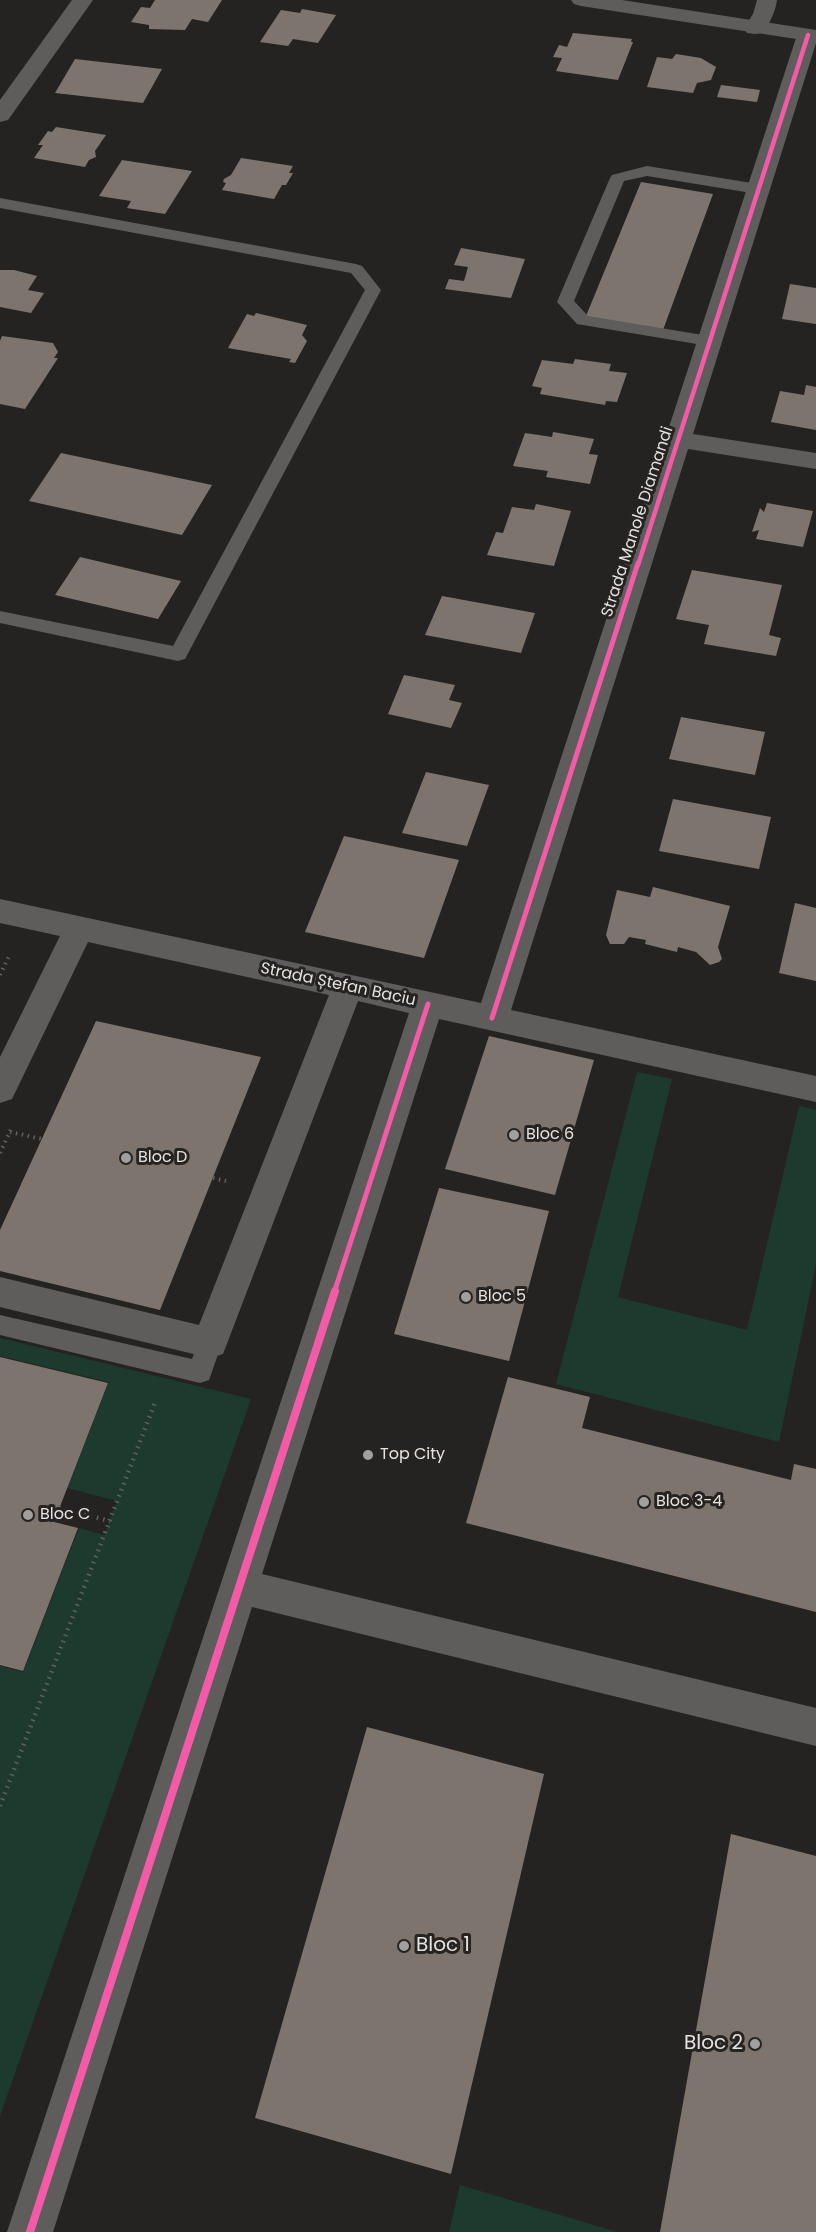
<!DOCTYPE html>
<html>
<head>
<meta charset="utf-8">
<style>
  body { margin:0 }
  canvas { display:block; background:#252322 }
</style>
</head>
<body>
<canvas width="816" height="2232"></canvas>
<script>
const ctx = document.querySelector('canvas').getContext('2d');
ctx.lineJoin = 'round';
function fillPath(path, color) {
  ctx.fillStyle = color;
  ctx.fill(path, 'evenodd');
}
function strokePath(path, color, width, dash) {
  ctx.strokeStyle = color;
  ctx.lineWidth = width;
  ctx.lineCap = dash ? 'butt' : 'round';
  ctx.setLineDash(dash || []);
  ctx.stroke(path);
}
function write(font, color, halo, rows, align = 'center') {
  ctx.font = font + ' Poppins,sans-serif';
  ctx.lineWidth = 6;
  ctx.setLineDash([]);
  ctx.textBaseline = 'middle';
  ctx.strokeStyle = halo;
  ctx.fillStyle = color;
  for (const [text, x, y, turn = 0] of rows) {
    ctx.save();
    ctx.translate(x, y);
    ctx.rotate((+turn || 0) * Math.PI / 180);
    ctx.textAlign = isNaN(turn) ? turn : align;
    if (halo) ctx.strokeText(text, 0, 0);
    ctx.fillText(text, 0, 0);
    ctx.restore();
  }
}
fillPath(new Path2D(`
  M637 1072 672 1079 618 1297 747 1330 799 1106 816 1110V1264L779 1442 556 1384Z
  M0 1338 251 1399 0 2116V1666L23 1672 79 1528 104 1535 117 1501 67 1488 109 1382 0 1356Z
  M460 2185 617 2232H449Z`), '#1c3a2d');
fillPath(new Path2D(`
  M155 0H222L208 22 192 19 185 30 149 29V25L131 22 141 7 150 8Z
  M302 9 336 15 318 43 293 39 288 46 260 42 281 10 300 13Z
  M573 33 632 39 631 42H633L618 80 556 71 562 58 553 57 559 45 567 47Z
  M676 54 701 58 716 67 711 80 697 83 693 93 647 87 657 57 672 59Z
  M75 59 162 69 143 103 55 93Z
  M721 85 760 90 757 102 717 97Z
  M56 127 106 135 95 151 96 157 89 160 85 167 34 158 43 145H38L48 131 52 132Z
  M241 158 293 166 289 173H293L286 185H282L274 199 222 190 226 183 223 182 224 179 231 175Z
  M122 160 192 171 165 214 127 208 131 201 99 196Z
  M641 182 713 194 663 330 586 316Z
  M461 248 525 259 511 298 445 289 449 279 464 281 468 267 454 265Z
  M0 270H14L37 276 28 290 44 293 31 313 0 307Z
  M790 284 816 288V324L782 319Z
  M256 313 307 325 302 335 307 341 295 363 289 362 291 359 228 348 247 314 254 316Z
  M2 336 53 343 58 352 54 358H58L25 409 0 404V341Z
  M575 359 611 364 609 371 627 373 617 402 606 401 605 405 540 394 542 388 532 386 542 360 573 364Z
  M806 385 816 387V430L771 422 780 391 804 395Z
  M553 432 594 439 589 454 598 455 590 484 546 477 548 471 513 466 525 433 552 437Z
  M61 453 212 485 182 535 29 501Z
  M767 503 813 511 803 547 756 539 759 530 752 532 760 508 764 512Z
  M536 504 571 511 554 566 487 555 496 532 503 533 512 507 534 510Z
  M80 557 181 581 158 619 55 595Z
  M692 570 782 585 769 635 781 638 776 656 704 644 709 625 676 619Z
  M442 596 535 613 521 653 425 635Z
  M404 675 455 685 449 700 462 703 451 728 388 714Z
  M681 717 765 732 755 775 669 759Z
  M426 772 489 785 467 846 402 833Z
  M673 799 771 817 759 869 659 851Z
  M344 836 459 860 424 958 305 932Z
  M653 887 730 906 718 947 722 959 719 962 710 965 696 952 678 947 677 952 645 944 646 940 629 937 624 944H610L606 935 617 890 650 897Z
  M795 903 816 908V981L779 973Z
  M96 1021 261 1057 160 1310 0 1271V1230Z
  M489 1036 594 1060 555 1195 445 1169Z
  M439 1188 549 1211 509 1361 394 1334Z
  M0 1357 108 1383 54 1522 78 1528 23 1671 0 1665Z
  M508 1377 590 1397 582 1428 791 1480 794 1464 816 1469V1612L466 1523Z
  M367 1727 544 1774 451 2174 255 2118Z
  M731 1834 816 1856V2232H660Z`), '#7d746e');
strokePath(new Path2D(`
  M0 975 10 954
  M10 1132 42 1139
  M0 1153 11 1129
  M213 1178 226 1181`), '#61605f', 4, [1.5, 4.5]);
strokePath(new Path2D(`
  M59 1508 110 1521
  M0 1806 156 1400`), '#61605f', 4.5, [1.5, 5]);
fillPath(new Path2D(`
  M647 166 758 184 766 189 758 194 647 176 624 181 574 301 588 316 709 336 717 341 715 345 709 346 577 324 557 302 610 178 612 175Z
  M0 198 356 264 362 266 381 290 185 659 178 661 0 623V611L173 646 365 290 351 273 0 208Z
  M0 1315 192 1359 201 1336 210 1332 219 1336 222 1343 209 1380 200 1383 0 1335Z`), '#5e5d5c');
fillPath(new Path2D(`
  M72 0H93L8 120 0 122V100Z
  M757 0H777C775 13 770 22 763 33L755 34 747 33 744 28 753 14Z
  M808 29 816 31V43L693 434 816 453V469L688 449 511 1010 816 1076V1102L439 1019 262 1574 816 1708V1746L252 1607 53 2232H7L409 1013 358 1001 223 1354 210 1358 0 1307V1277L199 1325 329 995 88 942 12 1099 0 1103V1057L60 936 0 923V899L481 1003 797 35 800 30Z`), '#5e5d5c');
fillPath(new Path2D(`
  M571 0H622L816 30V42L581 6 574 4Z`), '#5e5d5c');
strokePath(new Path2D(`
  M638 565 808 35`), '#f35aa7', 4.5);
strokePath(new Path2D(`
  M492 1018 638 563
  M334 1293 428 1004`), '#f35aa7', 5);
strokePath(new Path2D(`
  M30 2232 335 1291`), '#f35aa7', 8);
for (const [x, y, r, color] of [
  [514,1135,6,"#a2a09e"],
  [126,1158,6,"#a2a09e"],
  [466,1297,6,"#a2a09e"],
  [368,1455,6,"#a2a09e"],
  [644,1502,6,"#a2a09e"],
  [28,1515,6,"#a2a09e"],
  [404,1946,6,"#a2a09e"],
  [755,2044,6,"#a2a09e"]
]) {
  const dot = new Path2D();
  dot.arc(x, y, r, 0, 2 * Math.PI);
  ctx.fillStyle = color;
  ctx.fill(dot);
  strokePath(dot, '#262321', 2);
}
write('16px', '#e5e3e1', '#262321', [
  ["Strada Manole Diamandi",638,522,-72],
  ["Strada Ștefan Baciu",338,985,12]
]);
write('16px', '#e5e3e1', '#262321', [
  ["Bloc 6",526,1135],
  ["Bloc D",138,1158],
  ["Bloc 5",478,1297],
  ["Top City",380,1455],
  ["Bloc 3-4",656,1502],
  ["Bloc C",40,1515]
], 'left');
write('20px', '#e5e3e1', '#262321', [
  ["Bloc 1",416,1946],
  ["Bloc 2",743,2044,"right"]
], 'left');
</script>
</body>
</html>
